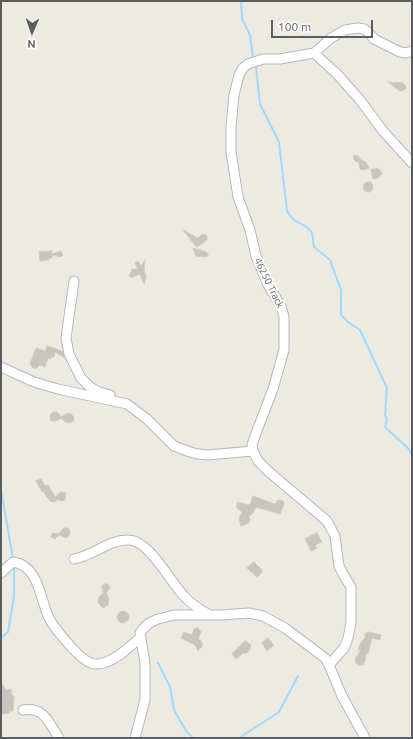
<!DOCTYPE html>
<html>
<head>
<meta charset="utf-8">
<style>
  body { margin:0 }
  #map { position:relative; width:413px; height:739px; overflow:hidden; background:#edeae1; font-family:Ubuntu,sans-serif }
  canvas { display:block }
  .frame { position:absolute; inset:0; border:2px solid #5a5e63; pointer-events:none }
  .north { position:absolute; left:12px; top:12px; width:40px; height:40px; -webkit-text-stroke:3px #fff; paint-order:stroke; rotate:182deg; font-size:11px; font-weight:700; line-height:16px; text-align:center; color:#5a5e63 }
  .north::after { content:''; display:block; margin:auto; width:14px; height:18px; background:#5a5e63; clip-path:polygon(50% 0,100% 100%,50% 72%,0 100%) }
  .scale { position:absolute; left:271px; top:20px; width:102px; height:18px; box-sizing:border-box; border:2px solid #5a5e63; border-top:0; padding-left:5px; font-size:12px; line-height:14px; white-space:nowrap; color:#5a5e63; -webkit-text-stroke:3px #fff; paint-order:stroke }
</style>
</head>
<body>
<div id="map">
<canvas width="413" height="739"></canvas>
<div class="frame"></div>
<div class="north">N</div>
<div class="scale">100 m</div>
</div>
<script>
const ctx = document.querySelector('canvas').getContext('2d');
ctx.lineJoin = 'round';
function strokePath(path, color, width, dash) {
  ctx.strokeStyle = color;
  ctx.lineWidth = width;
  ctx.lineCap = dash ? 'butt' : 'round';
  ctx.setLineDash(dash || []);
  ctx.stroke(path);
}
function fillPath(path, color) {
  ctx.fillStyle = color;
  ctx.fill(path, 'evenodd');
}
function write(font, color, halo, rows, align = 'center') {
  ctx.font = font + ' Ubuntu,sans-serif';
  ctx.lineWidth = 4;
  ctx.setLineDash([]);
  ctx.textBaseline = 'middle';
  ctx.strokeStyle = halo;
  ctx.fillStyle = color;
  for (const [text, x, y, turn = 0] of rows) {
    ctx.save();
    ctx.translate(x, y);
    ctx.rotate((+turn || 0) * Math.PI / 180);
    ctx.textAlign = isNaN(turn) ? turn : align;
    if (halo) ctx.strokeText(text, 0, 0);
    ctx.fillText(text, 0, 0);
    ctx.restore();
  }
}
strokePath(new Path2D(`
  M241 1 242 19 250 35 253 58
  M256 67 260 104 279 142 287 211C294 225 307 223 312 233 313 237 313 243 314 247L330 260 341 290V315L348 322 360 330 387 388 385 415 387 419 385 427 408 448 412 455
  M1 489 13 559
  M1 638 8 632 14 597V565
  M158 663 170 687 174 710 186 731 193 738
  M239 738 279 712 298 676`), '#a0daff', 2);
const building = new Path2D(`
  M388 82 403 83 405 85 406 88 404 90 400 91Z
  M354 155 358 156 361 160 366 162 369 168 363 170 360 169 359 163 354 160Z
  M377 168 381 171 382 174 378 178 373 179 371 170Z
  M367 182H371L373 186V189L370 192H367L363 189 364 184Z
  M183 230 198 238 201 235 205 234 207 236V240L197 247Z
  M193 248 206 252 208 254V256L205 257 196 256Z
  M52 251V254L61 251 63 255 61 257 52 255V258H49V260L40 261 39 252Z
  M145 260 144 270 145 271H144L146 276 144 284 140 274 131 278 132 276 129 277 132 269H138L135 263 138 261 141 266Z
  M47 346 62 351 65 358 55 352 54 357H51V359L48 358 45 367 40 365 37 368H33L30 364 36 348 45 351Z
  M53 412H57L61 417 68 413 71 414 73 416 74 420 72 422 69 423 65 422 61 418 56 421H51L50 416Z
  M41 479 45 486 48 485 55 497 61 492 66 493 65 500 62 501 56 499 57 501 53 502 50 501 43 491 42 492 36 481Z
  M253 496 275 504 278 500 283 501 284 504 280 514 256 507 253 513 249 516 250 520 249 523 241 526 239 518 242 512 237 508V502L250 505Z
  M64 528H68L70 531V534L68 537 65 538 59 535 55 539 51 537 52 533 58 534Z
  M317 533 322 542 315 545 317 548 311 551 305 539Z
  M254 562 262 570 261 571 262 572 257 577 247 568Z
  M105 584H108L110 588 106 593 109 598 108 605 103 608 99 604 98 601 99 597 103 593 102 586Z
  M117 617a6 6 0 1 1 12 0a6 6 0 1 1-12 0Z
  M198 628 201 632 198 639 201 641 203 645 198 651 195 645 181 638 184 632 192 635 194 629Z
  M369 632 381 635 380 640 372 638 368 654 366 653 365 661 363 665H359L356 663 355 659 361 650H358L360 644 365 638V634Z
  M268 638 274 645 267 651 262 643Z
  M245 641 251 645 250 650 247 653H243L236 659 232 654Z
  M1 682 6 690 11 689 12 696H14L13 711H9V713L1 714Z`);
fillPath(building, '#c8c5bf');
strokePath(building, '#d2ccc0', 1);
const minor = new Path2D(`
  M314 53 337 74 360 100 383 131 412 163
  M74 281 66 338 69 354 81 378 90 387 99 392 110 395
  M1 367 34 382 58 389 127 404 147 419 174 446 190 452 198 454 208 455 253 451
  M74 559C93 556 109 539 129 540 149 540 171 583 184 596 191 604 199 609 208 614
  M1 573 13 562C38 565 40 597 48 616 53 627 79 659 91 663 96 665 101 664 106 662 119 658 130 646 141 637
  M329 665 344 648 348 638 351 623V587L343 574 339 566 335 536 327 521 268 471 258 461 253 451 252 445 255 436 273 389 284 350V317L281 306 268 285 256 256 250 230 238 197 231 152V127L234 95 239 75 243 68 248 64 263 59H280L314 53 331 38 345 30 358 28 364 29 368 32 374 39 400 52 406 53 412 51
  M23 710C44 706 49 723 59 738
  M135 738 145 700V663L140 633 143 629 149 623 158 619 174 615H221L249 613 263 616 285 628 325 658 329 665 342 696 365 738`);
strokePath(minor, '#b4b8bd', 11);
strokePath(minor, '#fff', 9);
write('10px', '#5a5e63', '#fff', [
  ["46250 Track",269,283,64]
]);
</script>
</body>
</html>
